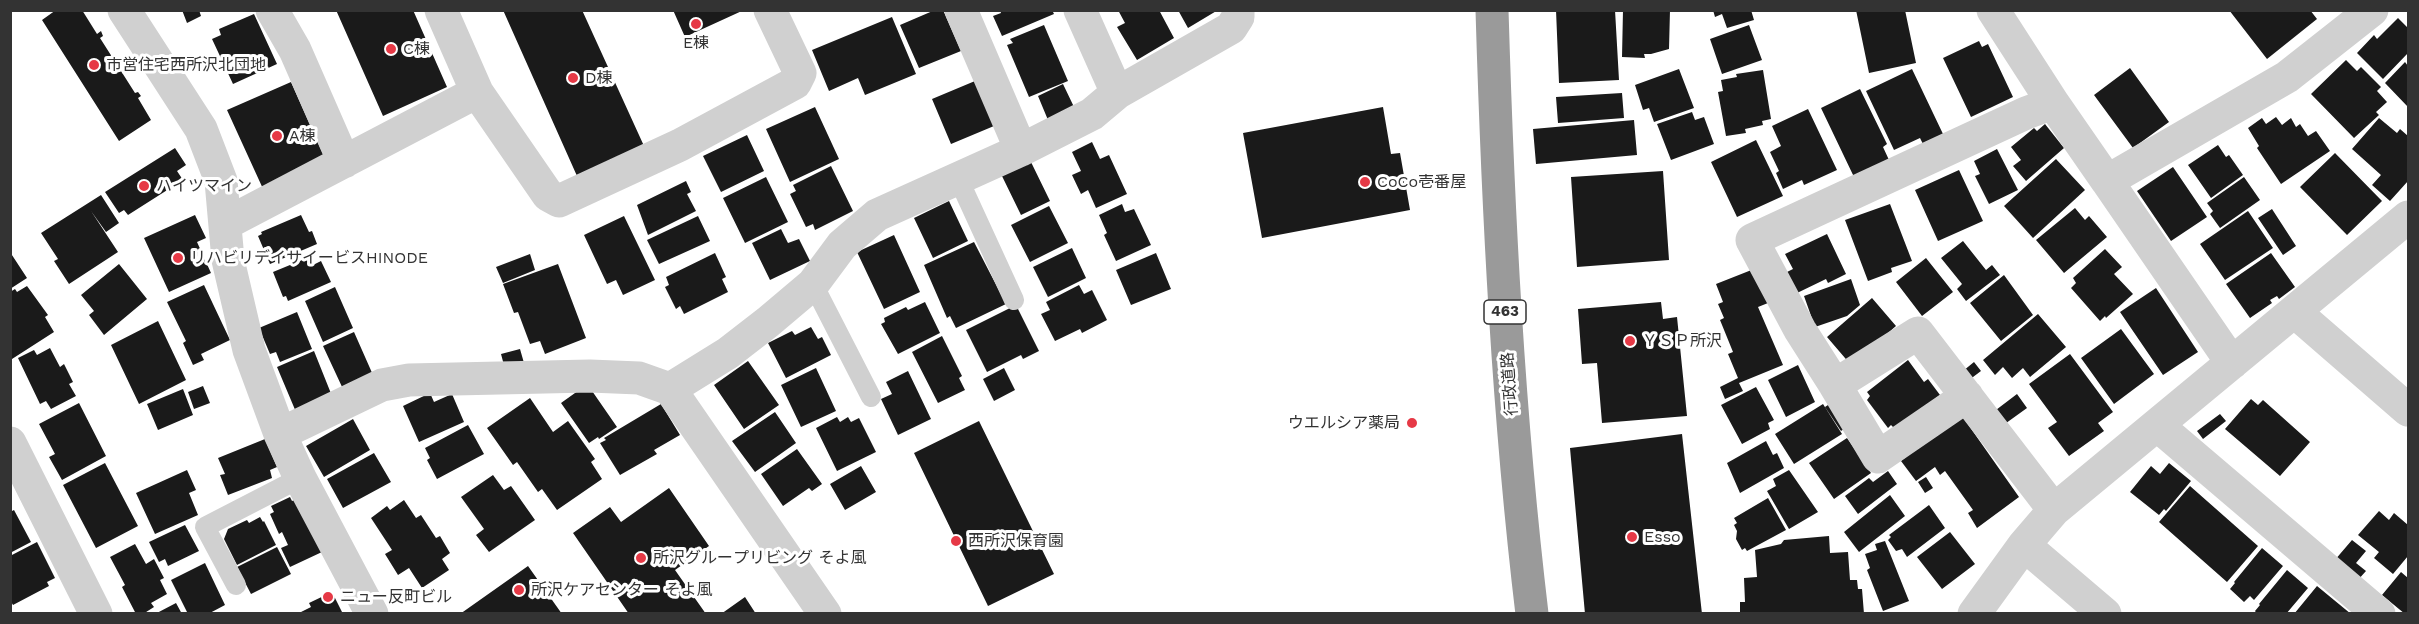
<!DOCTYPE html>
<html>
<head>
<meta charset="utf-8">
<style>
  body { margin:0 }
  #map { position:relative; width:2419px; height:624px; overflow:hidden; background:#fff; font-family:"Work Sans",sans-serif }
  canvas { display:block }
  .frame { position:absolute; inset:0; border:12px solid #333; pointer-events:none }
</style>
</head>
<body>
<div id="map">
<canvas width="2419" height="624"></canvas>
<div class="frame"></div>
</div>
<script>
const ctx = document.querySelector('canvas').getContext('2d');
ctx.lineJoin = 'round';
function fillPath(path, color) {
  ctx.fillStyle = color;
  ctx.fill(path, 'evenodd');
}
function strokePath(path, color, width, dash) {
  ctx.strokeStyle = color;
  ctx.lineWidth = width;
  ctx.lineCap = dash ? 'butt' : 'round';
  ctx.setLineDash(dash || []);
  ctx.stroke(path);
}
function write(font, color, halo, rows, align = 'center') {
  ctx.font = font + ' "Work Sans","Noto Sans JP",sans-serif';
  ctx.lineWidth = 6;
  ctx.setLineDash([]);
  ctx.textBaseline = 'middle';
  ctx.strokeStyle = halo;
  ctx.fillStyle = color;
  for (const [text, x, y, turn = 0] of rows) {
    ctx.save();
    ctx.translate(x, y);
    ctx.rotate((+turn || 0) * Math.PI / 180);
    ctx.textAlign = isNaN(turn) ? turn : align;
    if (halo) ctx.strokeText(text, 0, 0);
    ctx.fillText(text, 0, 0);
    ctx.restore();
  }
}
fillPath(new Path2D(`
  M56 10H82L97 34 101 31 103 36 100 38 135 93 138 92 141 96 138 98 151 120 119 141 42 20Z
  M182 10H199L201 16 187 23Z
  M336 10H413L447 87 383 116Z
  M503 10H582L644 146 577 176Z
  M673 10H744L685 37Z
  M935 10H943L961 51 919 68 900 25Z
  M1000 10H1052L1054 14 1002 36 993 16 1001 13Z
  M1118 10H1159L1174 38 1137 60 1117 27 1125 23Z
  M1178 10H1218L1188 28Z
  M1556 10H1615L1619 80 1559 83Z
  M1623 10H1670L1669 49 1651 54H1644L1645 58 1622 57Z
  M1713 10H1751L1754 20 1727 28 1722 14 1715 17Z
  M1856 10H1905L1916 63 1869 73Z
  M2229 10H2310L2317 19 2267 59Z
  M254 14 277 64 233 84 212 39 221 35 219 29Z
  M892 17 916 74 865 95 858 78 829 91 812 50Z
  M2398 18 2408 28V53L2383 79 2357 53 2374 35 2377 39Z
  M1044 25 1068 81 1029 97 1007 45 1013 43 1010 39Z
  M1749 25 1762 60 1722 74 1710 39Z
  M1979 41 1982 47 1988 44 2013 97 1971 117 1943 58Z
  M2346 60 2357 71 2361 67 2381 87 2377 91 2387 102 2376 112 2379 115 2354 138 2311 94Z
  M2405 62 2408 66V107L2385 83Z
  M2130 68 2169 122 2133 148 2094 95Z
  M1679 69 1694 108 1654 122 1649 108 1643 110 1635 85Z
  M1912 69 1943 134 1923 144 1920 138 1894 150 1866 91Z
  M1763 70 1771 119 1762 121 1763 125 1745 129 1746 133 1726 136 1718 92 1723 91 1721 80 1737 77 1736 74Z
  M975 81 994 126 951 144 932 99Z
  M291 82 327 163 264 191 227 110Z
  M1063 84 1074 107 1048 120 1038 96Z
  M1860 89 1887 144 1883 147 1889 160 1854 177 1821 108Z
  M1622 93 1624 118 1558 123 1556 97Z
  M815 107 839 159 790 182 766 129Z
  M1383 107 1391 154 1400 153 1410 210 1262 238 1243 133Z
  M1808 109 1837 170 1804 185 1802 180 1783 189 1776 173 1779 171 1770 152 1781 146 1772 126Z
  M1692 112 1695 120 1704 117 1714 144 1671 160 1657 124Z
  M2276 117 2282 125 2291 118 2296 127 2300 124 2308 136 2316 131 2330 151 2281 184 2257 148 2259 146 2248 128 2262 118 2266 124Z
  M2379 118 2397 133 2400 129 2408 136V181L2390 201 2372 185 2381 175 2352 149Z
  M1634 120 1637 155 1536 164 1533 129Z
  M2045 124 2064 148 2026 181 2013 166 2021 160 2011 147 2034 128 2037 131Z
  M747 135 764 171 721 192 703 156Z
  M1756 140 1783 196 1737 217 1711 162Z
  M1092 142 1100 159 1109 155 1127 194 1096 208 1088 190 1081 194 1072 175 1081 171 1072 152Z
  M2218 145 2226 157 2229 155 2243 175 2211 198 2188 165Z
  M175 148 186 165 177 171 183 180 128 215 124 210 119 213 105 192Z
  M1997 149 2018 190 1989 204 1975 176 1980 174 1974 161Z
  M2335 153 2382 201 2347 235 2300 187Z
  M2056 159 2085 190 2033 238 2004 206Z
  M1030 160 1050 201 1021 215 1001 174Z
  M831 166 853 211 815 230 813 224 806 227 790 194 796 191 793 185Z
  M2173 167 2207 217 2171 241 2137 191Z
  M1959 170 1983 221 1938 241 1915 190Z
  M1663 171 1669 260 1577 267 1571 177Z
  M766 177 788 222 745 243 723 198Z
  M2244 177 2260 200 2220 228 2210 214 2213 211 2207 203Z
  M686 181 691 192 687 194 696 211 648 235 637 205Z
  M101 195 119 223 106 232 91 211 118 252 69 284 54 261 58 259 41 233Z
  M949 201 968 241 933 258 914 218Z
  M1122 204 1125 212 1134 209 1151 245 1116 261 1104 235 1107 233 1099 215Z
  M1890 204 1912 261 1891 268 1892 272 1868 281 1845 220Z
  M1049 206 1068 243 1030 262 1011 225Z
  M2075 208 2085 220 2089 216 2107 237 2064 273 2036 240Z
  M2272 209 2296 246 2283 255 2258 218Z
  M2248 211 2273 248 2225 280 2200 244Z
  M195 215 206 238 197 242 211 273 169 292 144 238Z
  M301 215 309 232 312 231 317 244 270 264 258 236 262 234 261 232Z
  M624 216 655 280 623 295 616 280 607 284 584 235Z
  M698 216 710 241 659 264 647 240Z
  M781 229 788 243 799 239 810 261 770 280 752 243Z
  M1827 234 1846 274 1828 283 1826 279 1795 294 1785 273 1793 269 1785 254Z
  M894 235 920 292 884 309 857 252Z
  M1963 241 1986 270 1992 265 2000 275 1966 301 1957 289 1962 284 1941 258Z
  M974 242 1006 304 956 328 950 316 947 318 924 265Z
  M1072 248 1086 278 1048 297 1033 267Z
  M2105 249 2122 267 2114 274 2133 294 2106 318 2105 316 2100 321 2071 288 2076 283 2073 278Z
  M10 252 27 278 10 289Z
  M715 253 726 277 722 279 728 292 684 314 680 306 676 309 665 287 669 285 666 277Z
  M1156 253 1171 289 1131 305 1116 270Z
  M2271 253 2295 287 2279 299 2277 296 2270 300 2272 303 2250 318 2226 284Z
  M530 254 535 270 503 283 496 267Z
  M307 258 311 266 321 261 331 282 288 301 286 296 283 297 273 272Z
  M1926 258 1953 292 1922 316 1896 282Z
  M119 264 147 299 104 335 89 315 94 311 81 295Z
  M558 264 586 338 545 354 540 341 530 344 518 312 514 313 503 284Z
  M1754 269 1768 303 1758 307 1783 365 1739 383 1743 391 1725 399 1720 387 1738 378 1728 354 1733 352 1720 320 1724 318 1718 304 1723 302 1716 284Z
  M2004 275 2033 315 2001 341 1970 303Z
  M1851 279 1860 305 1847 316 1815 327 1804 296Z
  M204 285 230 340 201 354 204 360 193 365 183 343 186 341 167 302Z
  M1079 285 1084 294 1092 290 1107 320 1082 333 1080 329 1055 341 1041 314 1050 310 1046 302Z
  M27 286 48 315 45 317 54 332 12 359 10 292 15 289 17 292Z
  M335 287 353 328 323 342 305 301Z
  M2156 288 2198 352 2163 375 2120 312Z
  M1872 298 1896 326 1851 365 1827 337Z
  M925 302 940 333 898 354 881 324 885 322 884 318 906 307 908 310Z
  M1661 302 1663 319 1677 317 1687 416 1602 423 1597 363 1582 364 1578 309Z
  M1016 305 1039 351 1023 359 1021 355 987 372 966 330Z
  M297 312 312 349 280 362 276 352 270 354 259 328Z
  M2038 314 2066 347 2030 377 2023 368 2012 378 2003 367 1995 375 1983 360Z
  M158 321 186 380 139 404 111 345Z
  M811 327 818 339 822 337 831 355 786 378 768 343 792 331 795 335Z
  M2121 329 2154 374 2114 404 2081 358Z
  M354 332 373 375 343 389 323 346Z
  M942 336 962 376 959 378 965 390 938 403 912 352Z
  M50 348 60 367 64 364 73 382 69 384 76 396 51 409 46 401 40 404 18 358 34 350 37 355Z
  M520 349 524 363 505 369 501 354Z
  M314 351 332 396 296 412 277 367Z
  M2070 354 2113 412 2098 423 2104 431 2069 456 2048 428 2057 422 2029 384Z
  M1908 360 1924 382 1928 379 1940 395 1895 429 1891 425 1888 428 1867 400 1870 396 1867 392Z
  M748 361 779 405 744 429 714 385Z
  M1974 362 1981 371 1969 380 1963 371Z
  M1798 365 1815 402 1786 417 1768 380Z
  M816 368 836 411 801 427 781 385Z
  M1004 368 1015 390 994 401 983 379Z
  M908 371 931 419 898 435 881 399 892 394 886 382Z
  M203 386 210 403 194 409 188 392Z
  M1756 387 1774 420 1768 423 1770 429 1742 444 1721 405Z
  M582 388H590L617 427 599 439 598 437 589 443 561 403Z
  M183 389 193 415 158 430 147 404Z
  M430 393 434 402 452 394 464 422 419 442 403 406Z
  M2017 394 2027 408 2002 426 1992 413Z
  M530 398 553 432 568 421 595 459 591 462 602 479 557 510 542 489 538 492 517 462 513 465 487 428Z
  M2251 399 2258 405 2263 400 2310 442 2280 476 2225 429Z
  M79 403 106 456 62 480 49 457 55 454 39 424Z
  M1831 403 1847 427 1841 431 1825 407Z
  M661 404 680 435 654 450 657 454 620 475 600 443 606 440 604 438Z
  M1823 404 1842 434 1794 464 1775 434Z
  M775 412 796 443 755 472 732 441Z
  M1960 413 2019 497 1977 528 1968 513 1973 510 1945 471 1940 475 1935 467 1916 481 1901 461Z
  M2220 414 2226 421 2203 439 2197 431Z
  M837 417 840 422 848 417 851 422 859 418 876 452 837 471 816 428Z
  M353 419 370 450 324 477 306 446Z
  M979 421 1054 574 988 606 914 453Z
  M468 425 484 454 437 479 427 460 430 458 425 448Z
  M1682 434 1702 614H1585L1570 448Z
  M1847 438 1871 473 1834 499 1809 463Z
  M265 439 277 467 270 470 272 478 228 495 220 475 225 474 218 458Z
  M1766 441 1773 455 1777 453 1784 468 1740 493 1727 463Z
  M797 449 822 484 812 491 809 488 783 506 761 474Z
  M374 453 391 482 343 508 327 479Z
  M105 463 138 526 96 548 63 485Z
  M2169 463 2191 481 2166 511 2164 509 2159 515 2130 492 2151 466 2160 474Z
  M861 466 876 492 845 510 830 484Z
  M187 470 196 490 189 493 198 515 155 534 136 493Z
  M1789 470 1818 512 1789 529 1767 491 1776 486 1773 479Z
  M1888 471 1897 484 1858 514 1845 496 1869 478 1873 482Z
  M493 475 504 490 511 486 535 520 489 552 476 535 484 529 461 497Z
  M1926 477 1933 488 1925 493 1918 482Z
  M2190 486 2258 546 2227 582 2159 522Z
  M669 488 709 546 675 570 706 614H629L573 533 610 507 621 522Z
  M1890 495 1905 516 1859 552 1844 532Z
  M290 497 292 501 297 499 322 552 290 567 281 548 288 545 282 532 279 534 270 514 274 512 271 506Z
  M1768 498 1786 530 1747 551 1745 548 1742 550 1736 539 1737 531 1734 525 1737 523 1734 518Z
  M404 500 416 518 421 515 436 538 440 536 450 553 442 559 449 570 422 588 409 568 398 575 385 554 392 550 371 518 387 506 390 510Z
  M1929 505 1945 528 1907 557 1902 549 1896 551 1888 540 1891 537 1889 535Z
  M14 510 31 542 10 553V512Z
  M2379 511 2389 520 2394 513 2408 525V556L2393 574 2374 558 2379 552 2358 535Z
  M260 517 263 522 264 521 276 545 237 565 224 539 228 529 247 520 249 523Z
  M185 525 199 551 168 566 165 559 159 562 149 542Z
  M1950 532 1975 564 1942 589 1917 557Z
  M1829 536 1830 553 1848 552 1850 580H1857L1858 589H1862L1864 614H1740V602H1745L1744 578 1757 577 1755 550 1781 544 1784 540Z
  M2352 540 2366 551 2356 563 2366 571 2357 581 2334 561Z
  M1885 541 1909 601 1883 611 1867 570 1870 568 1865 554 1877 550 1875 544Z
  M37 542 55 578 47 582 49 586 13 605 10 600V556Z
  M135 544 146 564 154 559 164 578 160 580 167 594 151 603 154 607 143 614H136L122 587 125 585 110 557Z
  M277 547 291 574 251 594 237 567Z
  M2262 548 2283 566 2254 600 2250 596 2244 602 2230 589 2235 583 2234 582Z
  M205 563 225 605 208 614H188L171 580Z
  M528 566 562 614H460Z
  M2287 570 2308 588 2286 614H2257L2255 611 2260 605 2259 604Z
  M2401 572 2408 578V614H2405L2382 595Z
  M2317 586 2351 614H2294Z
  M332 592 343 614H297L311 607 309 603Z
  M745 597 756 614H721Z
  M176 603 182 614H155Z`), '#1a1a1a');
strokePath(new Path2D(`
  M958 178 1014 300
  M813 284 871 397
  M236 585 205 527 300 478`), '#d0d0d0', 20);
strokePath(new Path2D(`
  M124 10 201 129 221 181 228 260 249 350 280 434 300 478 372 614
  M272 10 295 50 344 162
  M441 10 477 92 548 195 559 201 680 145 795 83 800 73 770 10
  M961 10 1021 150
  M1080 10 1117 93
  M1993 10 2053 103 2026 113 1752 240 1800 330 1835 385 1918 333 2054 510
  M2053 103 2107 181
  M225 224 477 92
  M2295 312 2408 410
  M2232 363 2107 181 2287 77 2372 10
  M1835 385 1878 457 1967 396
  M670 389 825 614
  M2157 425 2379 614
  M280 434 382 385 409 380 590 376 639 378 670 389 728 353 768 322 813 284 842 245 877 215 1021 150 1092 114 1117 93 1231 28 1238 17V10
  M10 443 96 614
  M2024 545 2105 614
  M1974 614 2024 545 2054 510 2408 217`), '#d0d0d0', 33);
strokePath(new Path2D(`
  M1492 10C1498 212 1508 413 1532 614`), '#9a9a9a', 33);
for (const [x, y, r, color] of [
  [696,24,6,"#e63946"],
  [391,49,6,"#e63946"],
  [94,65,6,"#e63946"],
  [573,78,6,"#e63946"],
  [277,136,6,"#e63946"],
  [1365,182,6,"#e63946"],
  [144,186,6,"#e63946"],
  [178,258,6,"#e63946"],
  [1630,341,6,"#e63946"],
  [1412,423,6,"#e63946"],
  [1632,537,6,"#e63946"],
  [956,541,6,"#e63946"],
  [641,558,6,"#e63946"],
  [519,590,6,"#e63946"],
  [328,597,6,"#e63946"]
]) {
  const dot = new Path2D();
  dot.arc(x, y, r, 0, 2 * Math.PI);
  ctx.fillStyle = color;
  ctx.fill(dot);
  strokePath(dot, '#fff', 2);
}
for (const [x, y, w] of [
  [1505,312,42]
]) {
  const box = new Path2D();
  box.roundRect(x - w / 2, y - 12, w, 24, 4.5);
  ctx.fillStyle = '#fff';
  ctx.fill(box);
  strokePath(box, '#333', 1.5);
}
write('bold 15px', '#333', null, [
  ["463",1505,312]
]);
write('16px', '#333', '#fff', [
  ["E棟",696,43,"center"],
  ["C棟",403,49],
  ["市営住宅西所沢北団地",106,65],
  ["D棟",585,78],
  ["A棟",289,136],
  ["CoCo壱番屋",1377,182],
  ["ハイツマイン",156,186],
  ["リハビリデイサイービスHINODE",190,258],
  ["ＹＳＰ所沢",1642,341],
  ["ウエルシア薬局",1400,423,"right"],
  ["Esso",1644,537],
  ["西所沢保育園",968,541],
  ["所沢グループリビング そよ風",653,558],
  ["所沢ケアセンター そよ風",531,590],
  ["ニュー反町ビル",340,597]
], 'left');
write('16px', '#333', '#fff', [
  ["行政道路",1510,384,-94]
]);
</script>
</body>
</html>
